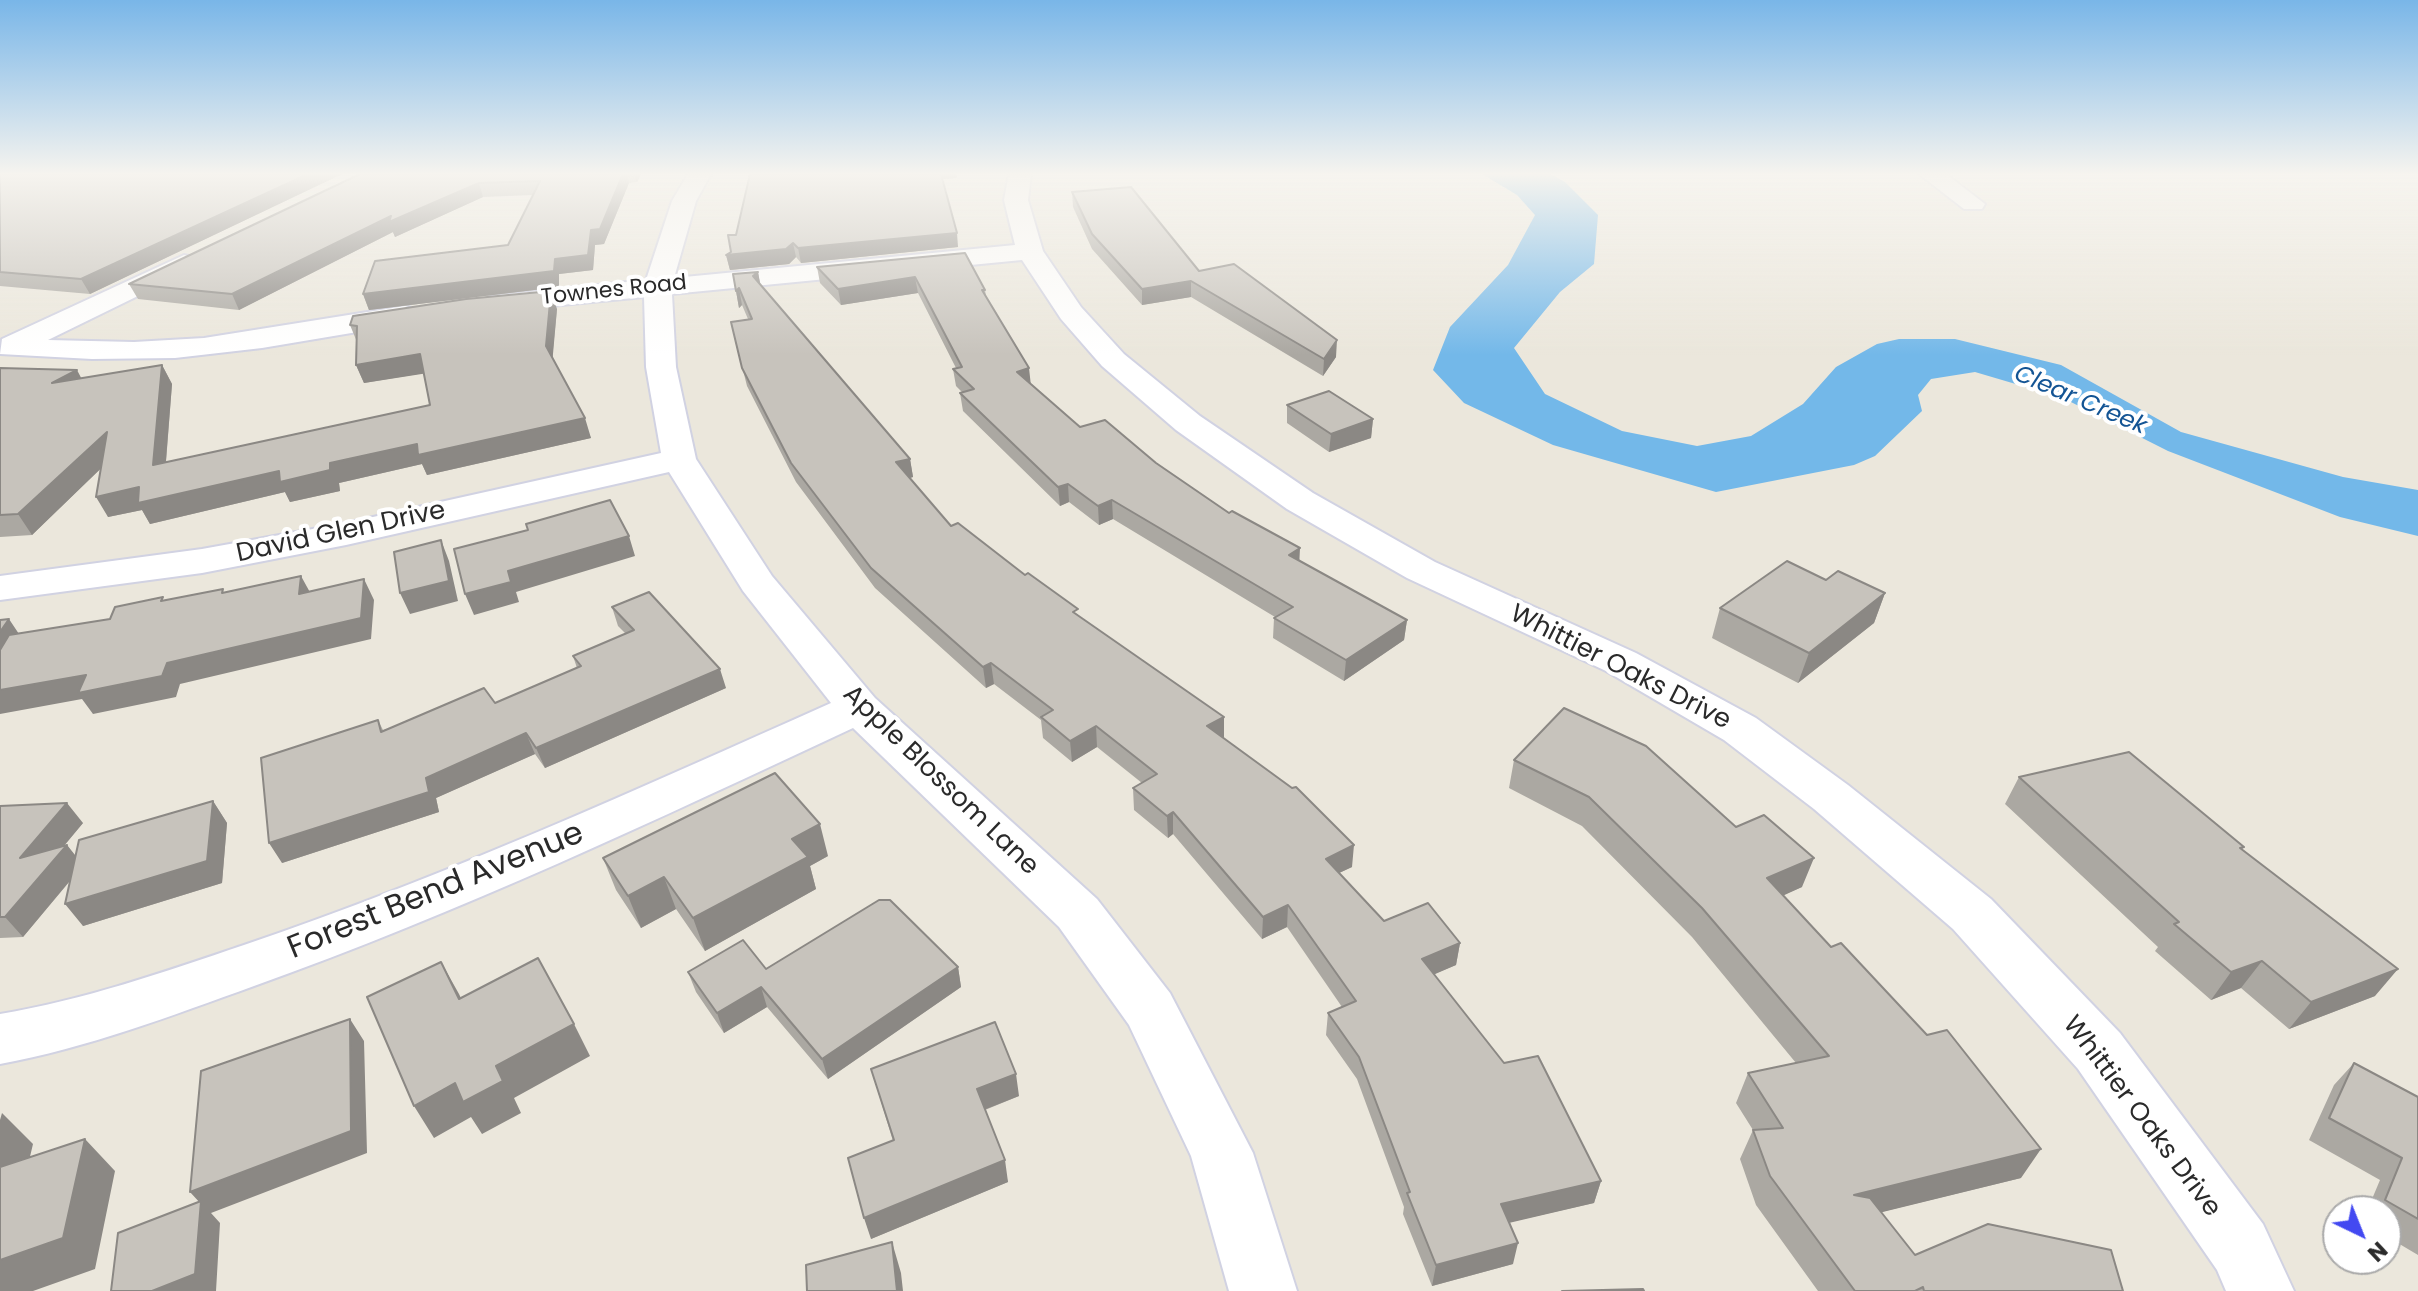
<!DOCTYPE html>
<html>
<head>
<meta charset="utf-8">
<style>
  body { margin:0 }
  #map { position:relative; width:2418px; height:1291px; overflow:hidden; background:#ebe7dc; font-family:Poppins,sans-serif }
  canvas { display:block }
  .north { position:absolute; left:2322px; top:1195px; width:80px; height:80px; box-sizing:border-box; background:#fff; border:2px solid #aaa; border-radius:50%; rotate:137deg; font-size:22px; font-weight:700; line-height:32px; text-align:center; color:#2a2a2a }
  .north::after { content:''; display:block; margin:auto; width:28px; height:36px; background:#4349f1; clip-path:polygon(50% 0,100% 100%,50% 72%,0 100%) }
</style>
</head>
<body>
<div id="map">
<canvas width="2418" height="1291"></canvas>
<div class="north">N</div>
</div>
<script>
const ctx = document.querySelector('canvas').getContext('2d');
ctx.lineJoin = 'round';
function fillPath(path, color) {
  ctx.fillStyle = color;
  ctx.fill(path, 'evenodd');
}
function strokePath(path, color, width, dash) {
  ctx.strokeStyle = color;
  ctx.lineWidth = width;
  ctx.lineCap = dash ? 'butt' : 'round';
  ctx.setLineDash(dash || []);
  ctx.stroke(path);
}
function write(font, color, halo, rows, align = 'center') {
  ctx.font = font + ' Poppins,sans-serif';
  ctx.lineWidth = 8;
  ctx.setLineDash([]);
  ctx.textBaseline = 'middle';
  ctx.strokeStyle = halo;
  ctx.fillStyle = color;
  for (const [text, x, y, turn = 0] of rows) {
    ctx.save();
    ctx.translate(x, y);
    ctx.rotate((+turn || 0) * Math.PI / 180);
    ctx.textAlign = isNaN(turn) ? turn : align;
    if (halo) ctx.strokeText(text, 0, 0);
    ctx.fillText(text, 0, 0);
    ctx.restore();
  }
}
fillPath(new Path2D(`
  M1482 174H1550L1565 182 1598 215 1594 264 1560 292 1514 348 1545 394 1622 431 1697 446 1751 436 1803 404 1836 367 1877 344 1899 339H1955L2061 365 2181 432 2343 477 2418 490V536L2340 517 2168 451 2063 398 1975 372 1931 379 1918 395 1922 411 1875 456 1854 465 1716 492 1553 445 1464 403 1433 370 1450 327 1508 265 1535 215 1517 195Z`), '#73b8e9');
const minor = new Path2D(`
  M688 174H711L696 201 674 278 1015 245 1004 200 1009 174H1031L1028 200 1043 251 1081 307 1124 354 1200 416 1313 493 1435 562 1636 653 1756 718 1848 785 1991 899 2120 1033 2263 1224 2294 1291H2226L2217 1270 2078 1069 1953 929 1814 809 1724 740 1606 671 1407 578 1287 509 1176 430 1102 366 1061 319 1022 260 672 294 676 367 696 459 772 576 875 698 1097 899 1170 993 1253 1153 1297 1291H1229L1191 1156 1129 1025 1059 927 853 728C656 820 459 913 254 986 171 1016 87 1048 0 1064V1014C84 1000 164 972 244 945 445 877 638 789 831 703L743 591 669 472 346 545 202 573 0 600V576L202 549 346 523 661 453 646 367 644 297 499 311 489 309 485 303 489 297 499 295 646 280 672 201Z
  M1919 174H1946L1985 204 1982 209H1964Z
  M184 255 193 257 197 263 193 269 48 340 134 342 204 338 405 306 415 309 419 315 415 321 405 324 262 348 175 358 92 359 0 354 2 339Z`);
strokePath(minor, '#d1d2e2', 4);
fillPath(minor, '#fff');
fillPath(new Path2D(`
  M0 174H342L90 294 0 286Z
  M360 174H641L637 182 629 183 604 244 595 245 593 270 559 274V287L369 310 363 294 508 245 533 195 483 197 395 237 393 232 239 310 138 299 129 284Z
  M750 174 957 178 942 179 958 247 801 263 796 257 789 264 730 270 726 255 731 252 736 235Z
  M1072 192 1336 357 1323 376 1191 297 1142 305 1092 249 1073 207Z
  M965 253 985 290 986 296 1031 384 1080 427 1156 463 1299 560 1407 620 1404 640 1344 681 1273 638 1274 618 1275 617 1113 519 1099 525 1069 502 1060 506 963 411 960 393 962 392 956 386 953 369 956 368 918 293 841 305 820 283 817 267Z
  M758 272 760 284 910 459 913 477 910 478 951 526 1078 615 1223 738 1352 867 1339 873 1384 921 1460 943 1456 965 1434 974 1504 1063 1601 1181 1594 1203 1510 1222 1513 1264 1432 1286 1403 1214 1404 1207 1357 1079 1326 1035 1328 1013 1342 1007 1287 927 1262 939 1173 834 1168 838 1134 810 1133 788 1142 783 1097 747 1072 762 1043 738 1041 720 994 684 986 688 875 588 796 482 747 386 731 322 748 319 742 305 739 308 736 291Z
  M557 309 552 359 591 438 427 475 422 464 339 483 340 491 290 502 285 492 150 524 142 510 108 517 100 469 32 535 0 537V368L81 378 162 365 172 384 166 462 430 405 424 373 364 383 356 365 357 342 350 325Z
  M1287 405 1373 419 1371 438 1329 452 1287 423Z
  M1885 593 1874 623 1798 683 1712 638 1720 608Z
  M612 607 726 688 545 768 535 754 436 798 439 812 282 863 378 720 383 730 495 703 577 668 573 656 626 634 618 626Z
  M1514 760 1802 887 1783 895 2021 1178 1881 1212 1915 1255 2123 1291H1818L1756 1205 1740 1159 1753 1130 1736 1103 1748 1073 1796 1063 1692 937 1582 826 1509 788Z
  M2019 777 2244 847 2242 850 2375 996 2289 1029 2241 988 2211 1000 2155 951 2158 947 2005 804Z
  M213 801 227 823 222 883 83 926 70 881 23 937 0 938V806L83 823 64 846 67 845 75 856Z
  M828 856 810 866 816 889 705 951 676 909 641 928 616 890 603 858Z
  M958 967 961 987 828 1079 767 1007 724 1033 696 992 688 972 766 969Z
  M2354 1063 2418 1097V1255L2386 1236V1211H2367L2380 1180 2309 1140 2334 1085Z
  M871 1069 1019 1096 985 1110 1008 1182 871 1239 893 1141Z`), '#aba8a2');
fillPath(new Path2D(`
  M308 174H342L90 294 81 279Z
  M623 174H627L629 183 604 244 595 245 593 270 559 274V287L369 310 363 294 555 259 591 230Z
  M635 174H641L637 182Z
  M940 174H956L957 178 941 179Z
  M479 183 483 197 395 237 393 232 239 310 232 294 391 216Z
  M957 233 958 247 801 263 798 248Z
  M793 243 796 257 789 264 730 270 726 255Z
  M758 272 761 288 753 276Z
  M915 277 918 293 841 305 838 289Z
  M1191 281V297L1142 305V289Z
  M739 288 742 305 739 308 736 291Z
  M551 291 557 309 552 365 546 346Z
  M1337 340 1336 357 1323 376 1324 359Z
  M420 354 428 373 364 383 356 365Z
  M162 365 172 384 164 485 153 465Z
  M1029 368 1031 386 1017 372Z
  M77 370 87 389 52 383Z
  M585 418 591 438 427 475 422 464 339 483 340 491 290 502 285 492 150 524 142 510 108 517 96 497 139 487 279 471 330 463 417 444Z
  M1373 419 1371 438 1329 452 1331 434Z
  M107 432 118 452 32 535 18 514Z
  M910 459 913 477 899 481 896 462Z
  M1068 484 1069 502 1060 506 1058 487Z
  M1112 500 1113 519 1099 525 1098 506Z
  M629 536 635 556 516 592 519 602 474 615 465 594 508 571Z
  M441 540 449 561 458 601 410 614 400 593Z
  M1300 548 1299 568 1289 555Z
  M301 576 312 596 299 594Z
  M364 579 374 600 371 639 180 684 176 697 93 714 82 699 0 714V690L86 675 167 663Z
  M1885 593 1874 623 1798 683 1809 653Z
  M9 619 23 640 0 676V632Z
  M1407 620 1404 640 1344 681 1346 660Z
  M991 663 994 684 986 688 983 667Z
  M720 669 726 688 545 768 536 748Z
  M1224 717V738L1207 726Z
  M1096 726 1097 747 1072 762 1070 741Z
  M526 733 535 754 436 798 439 812 282 863 269 843Z
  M213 801 227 823 222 883 83 926 65 904Z
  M67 803 83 823 36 879 20 858Z
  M1173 812V834L1168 838 1167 816Z
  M820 824 828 856 810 866 816 889 705 951 693 918 792 839Z
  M67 845 83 865 23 937 5 917Z
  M1354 845 1352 867 1324 880 1326 859Z
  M1814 858 1802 887 1756 908 1767 878Z
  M664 877 676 909 641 928 628 896Z
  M1288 905 1287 927 1262 939 1263 917Z
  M1460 943 1456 965 1419 981 1422 959Z
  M2262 961 2241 988 2211 1000 2231 972Z
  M441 962 459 994 477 1031 459 999Z
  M958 967 961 987 828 1079 822 1059Z
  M2398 969 2375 996 2289 1029 2311 1002Z
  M761 987 767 1007 724 1033 717 1013Z
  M350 1019 364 1041 367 1153 211 1213 220 1223 216 1291H152L201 1204 190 1192Z
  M574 1024 590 1056 514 1098 521 1113 482 1134 471 1117 434 1138 414 1106 455 1083 496 1066Z
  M1016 1074 1019 1096 981 1111 977 1089Z
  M2 1113 33 1144 19 1203 0 1184V1120Z
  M85 1139 115 1171 95 1269 33 1291H0V1260Z
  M2041 1149 2021 1178 1838 1223 1854 1195Z
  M1005 1160 1008 1182 871 1239 864 1218Z
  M1601 1181 1594 1203 1496 1226 1501 1204Z
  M892 1242 901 1273 903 1291H897Z
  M1518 1243 1513 1264 1432 1286 1436 1265Z`), '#8b8884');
const building = new Path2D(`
  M0 174H308L81 279 0 272Z
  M360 174H623L600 229 591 230 588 255 555 259 554 271 363 294 375 261 508 245 540 181 479 183 389 222 391 216 232 294 129 284Z
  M750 174H941L957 233 798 248 793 243 786 249 726 255 731 252 728 235H736Z
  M1131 187 1199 271 1234 264 1337 340 1324 359 1191 281 1142 289 1092 234 1072 192Z
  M965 253 985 290H982L1029 368 1017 372 1080 427 1105 420 1156 463 1229 513 1232 511 1300 548 1289 555 1407 620 1346 660 1274 618 1293 607 1112 500 1098 506 1068 484 1058 487 960 393 974 389 953 369 962 367 915 277 838 289 817 267Z
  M758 272 753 276 910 459 896 462 951 526 958 523 1025 575 1028 573 1078 609 1073 612 1224 717 1207 726 1292 788 1296 787 1354 845 1326 859 1384 921 1428 903 1460 943 1422 959 1504 1063 1538 1056 1601 1181 1501 1204 1518 1243 1436 1265 1407 1193 1410 1192 1359 1057 1328 1013 1356 1001 1288 905 1263 917 1173 812 1167 816 1133 788 1157 774 1096 726 1070 741 1041 717 1053 710 991 663 983 667 871 568 791 463 742 368 731 322 752 319 739 288 736 291 733 274Z
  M551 291 546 346 585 418 418 455 417 444 330 463V470L280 482 279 471 138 503 139 487 96 497 107 432 18 514 0 515V368L77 370 52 383 162 365 153 465 430 405 420 354 356 365 357 326 350 325 353 316 466 299Z
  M1329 391 1373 419 1331 434 1287 405Z
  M610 500 629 536 508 571 511 582 465 594 454 549 528 530 526 524Z
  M441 540 449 581 400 593 394 552Z
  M1787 561 1826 580 1838 571 1885 593 1809 653 1720 608Z
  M301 576 299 594 364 579 361 618 167 663 162 676 78 693 86 675 0 690V650L9 635 110 619 115 607 163 597 161 601 223 589 222 593Z
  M649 592 720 669 536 748 526 733 426 778 429 792 269 843 261 758 378 720 381 732 484 688 495 703 581 666 573 656 634 630 612 607Z
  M9 619 0 632V620Z
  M1564 708 1646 746 1736 827 1764 815 1814 858 1767 878 1831 947 1841 943 1927 1035 1947 1030 2041 1149 1854 1195 1870 1198 1915 1255 1988 1224 2111 1250 2123 1291H1924L1923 1287 1915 1291H1855L1770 1176 1753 1130 1783 1128 1748 1073 1829 1056 1702 908 1589 797 1514 760Z
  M2129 752 2244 847 2240 848 2398 969 2311 1002 2262 961 2231 972 2174 924 2179 922 2019 777Z
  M775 773 820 824 792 839 808 857 693 918 664 877 628 896 603 858Z
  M213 801 207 861 65 904 79 840Z
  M67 803 20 858 67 845 5 917H0V806Z
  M879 900H890L958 967 822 1059 761 987 717 1013 688 972 743 940 766 969Z
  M538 958 574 1024 496 1066 503 1081 463 1102 455 1083 414 1106 367 997 441 962 459 999Z
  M350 1019 351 1131 190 1192 201 1071Z
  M995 1022 1016 1074 977 1089 1005 1160 864 1218 848 1158 894 1140 871 1069Z
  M2354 1063 2418 1097V1219L2385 1200 2402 1158 2329 1118Z
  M85 1139 63 1238 0 1260V1167Z
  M201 1201 195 1274 152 1291H111L118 1233Z
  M892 1242 897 1291H807L806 1265Z
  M1643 1289 1644 1291H1562Z`);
fillPath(building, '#c7c3bc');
strokePath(building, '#8b8884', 2);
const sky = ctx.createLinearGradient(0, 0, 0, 355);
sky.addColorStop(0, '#79b6e8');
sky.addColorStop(0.49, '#f6f4ef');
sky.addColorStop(1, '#f6f4ef00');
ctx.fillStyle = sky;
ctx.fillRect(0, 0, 2418, 355);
write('22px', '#2a2a2a', '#fff', [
  ["Townes Road",614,291,-6]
]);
write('italic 24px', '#135494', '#fff', [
  ["Clear Creek",2080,401,23]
]);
write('26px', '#2a2a2a', '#fff', [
  ["David Glen Drive",341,533,-12],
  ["Whittier Oaks Drive",1620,668,27],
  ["Apple Blossom Lane",940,781,44],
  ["Whittier Oaks Drive",2141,1117,53]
]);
write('32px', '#2a2a2a', '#fff', [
  ["Forest Bend Avenue",436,892,-22]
]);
</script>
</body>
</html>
